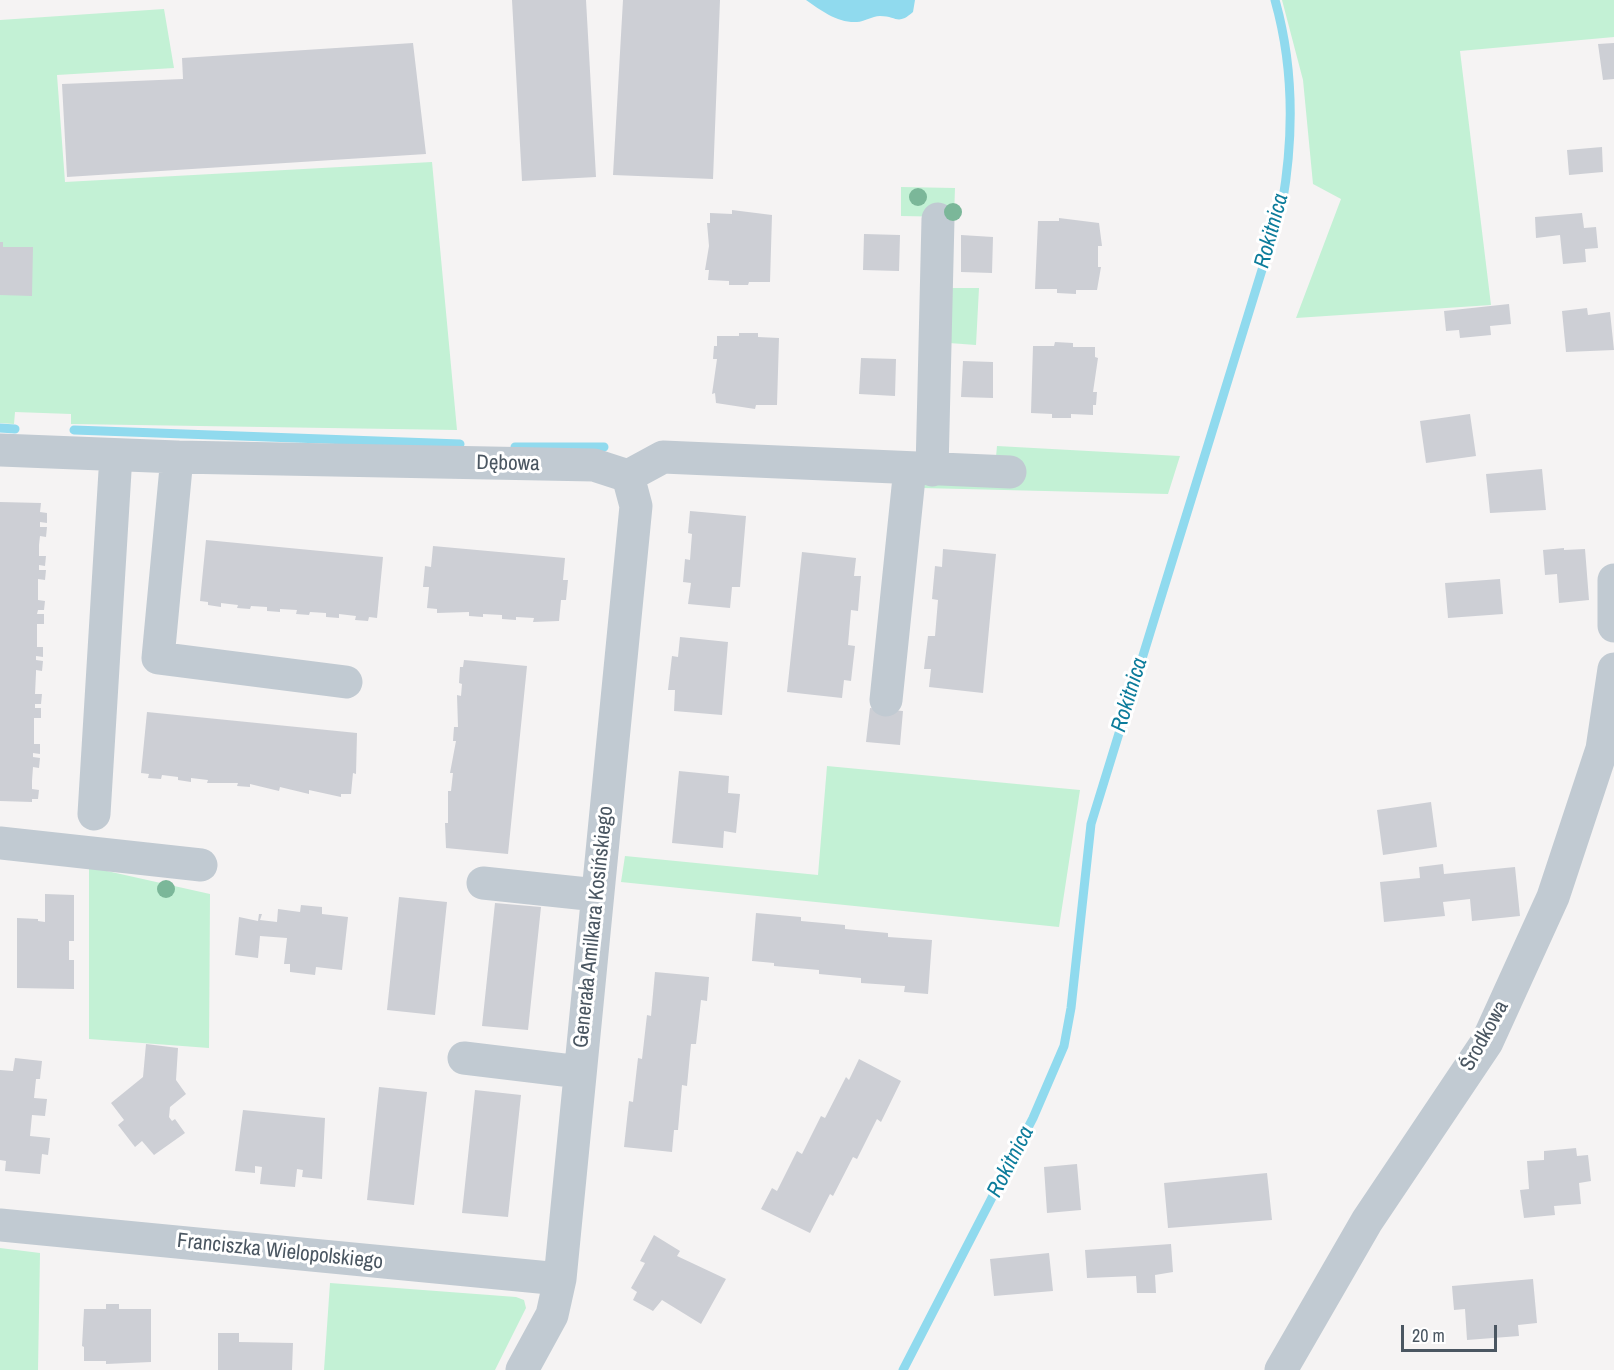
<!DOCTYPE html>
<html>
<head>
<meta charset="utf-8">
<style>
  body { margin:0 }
  #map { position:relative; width:1614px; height:1370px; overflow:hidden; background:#f5f3f3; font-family:"Archivo Narrow",sans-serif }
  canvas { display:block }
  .scale { position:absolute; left:1401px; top:1325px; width:96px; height:27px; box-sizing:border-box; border:3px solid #4a5661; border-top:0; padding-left:8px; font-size:18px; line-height:21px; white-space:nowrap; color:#4a5661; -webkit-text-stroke:4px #fff; paint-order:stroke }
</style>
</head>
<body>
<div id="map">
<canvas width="1614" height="1370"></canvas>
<div class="scale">20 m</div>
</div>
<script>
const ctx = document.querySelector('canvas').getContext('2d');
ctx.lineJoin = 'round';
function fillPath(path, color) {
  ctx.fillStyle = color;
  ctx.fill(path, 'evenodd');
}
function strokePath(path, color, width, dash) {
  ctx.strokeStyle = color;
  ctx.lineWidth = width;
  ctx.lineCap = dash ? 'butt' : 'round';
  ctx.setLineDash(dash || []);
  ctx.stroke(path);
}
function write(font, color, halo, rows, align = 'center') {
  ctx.font = font + ' "Archivo Narrow",sans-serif';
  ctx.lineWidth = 6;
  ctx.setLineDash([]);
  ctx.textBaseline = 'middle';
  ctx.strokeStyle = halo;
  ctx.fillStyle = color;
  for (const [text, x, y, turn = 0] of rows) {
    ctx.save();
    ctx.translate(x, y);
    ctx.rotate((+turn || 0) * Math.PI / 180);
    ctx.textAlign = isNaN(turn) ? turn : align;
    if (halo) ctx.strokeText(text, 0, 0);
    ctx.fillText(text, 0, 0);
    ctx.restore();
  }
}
fillPath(new Path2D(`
  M1282 0H1614V37L1460 51 1491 305 1296 318 1341 199 1313 184 1303 80Z
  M164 9 174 68 57 75 65 182 432 162 457 430 71 424V414L15 412 14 424 0 423V20Z
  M901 187 955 188 954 217 901 216Z
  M951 288H979L976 345 949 343Z
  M997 446 1180 456 1168 494 922 488 928 479 996 457Z
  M827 766 1080 790 1059 927 621 882 625 856 818 875Z
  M89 867 210 894 209 1048 89 1039Z
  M0 1248 40 1253 38 1370H0Z
  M330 1283 516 1297 524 1300 526 1308 495 1370H324Z`), '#c3f1d5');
fillPath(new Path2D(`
  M806 0H915L913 12C897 26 897 16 880 16 872 16 864 22 857 22 837 23 822 11 806 0Z`), '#90daee');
strokePath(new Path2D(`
  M0 428 15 429
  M74 430 460 444
  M515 447H604
  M903 1370 1033 1118 1064 1046 1071 1008 1091 824 1282 205C1294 136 1294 67 1275 0`), '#90daee', 9);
fillPath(new Path2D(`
  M512 0H586L596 177 522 181Z
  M623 0H720L713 179 613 175Z
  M413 43 426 154 67 177 62 84 183 79 182 58Z
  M1614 43V79L1603 80 1598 44Z
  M1602 147 1603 172 1569 175 1567 150Z
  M732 210 772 215 770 282H749L748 285H729V281L708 280 709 270H705L709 246 707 223H710V213L732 214Z
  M1582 213 1584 228 1596 227 1598 248 1585 249 1586 262 1563 264 1560 235 1536 238 1535 217Z
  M1059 218 1099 223 1102 246H1098V267H1101L1097 290H1076V294L1057 293V289H1035L1038 221H1059Z
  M864 234 900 235 899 271 863 270Z
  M961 235 993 237 992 273 961 272Z
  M0 242H3V247H33L32 296 0 295Z
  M1509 304 1511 324 1490 326 1491 335 1460 338 1459 330 1446 331 1444 311Z
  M1587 308 1588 315 1610 312 1614 350 1566 352 1562 311Z
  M739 333H758V337L779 338 777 405H756L755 409 716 403 715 393 712 394 717 359H713L714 346H717V336H739Z
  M1055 342 1073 343V347H1095V357L1098 358 1093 392H1097L1096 405H1093V415L1071 414V418H1052V414L1031 413 1033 346H1054Z
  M861 358 896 359 895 396 859 394Z
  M963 361 993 362V398L961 397Z
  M1470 414 1476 456 1426 463 1420 421Z
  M1542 469 1546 510 1490 513 1486 474Z
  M0 502 41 503 40 512 47 513V523L40 522V527H47L46 537 40 536 39 545V556H46L45 566 39 565V570H46L45 580 38 579V600L45 601 44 610H38L37 614H44V624H37V647H43V657L36 656V660L43 661 42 671 36 670V673L35 694H42L41 704H35V708H41V718H34V744H40V754L33 753V757L40 758 39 768 33 767 32 781V789L39 790 38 799H32V802L0 801Z
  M690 511 746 516 740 587H732L730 608 688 604 691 583 683 582 685 559 690 560 692 534 688 533Z
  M206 540 383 557 377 618 369 617 368 621 355 620 356 616 339 614V618L326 617V613L310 612 309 615 296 614 297 610 280 609V612L267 611V607L251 606 250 609 237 608 238 605 229 604 221 603V607L208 605V602L200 601Z
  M433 546 565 558 563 580H568L566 600H561L559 621 533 622 534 618 516 617V620L502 619V615L483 614V617L469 616V612L437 613V609L427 608 429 587H423L425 566 431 567Z
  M1564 548V550L1585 549 1589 600 1559 603 1557 574 1545 575 1543 550Z
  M943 549 996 554 983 693 929 687 931 669H924L928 636H935L938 600 932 599 935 566 942 567Z
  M802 552 856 558 854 576H861L858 611 851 610 848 645 855 646 851 681 844 680 842 698 787 692Z
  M1500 579 1503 614 1448 618 1445 583Z
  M680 637 728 642 722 715 674 711 675 690H668L672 656 678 657Z
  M464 660 527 666 508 854 446 848 445 823H448V791H451L453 773H450L456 741H453L454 727H458L457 695 461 696 462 684 459 683 460 667H463Z
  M870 708 903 711 900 745 866 742Z
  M147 712 357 733 356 774 353 773 351 794H341V797L309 790V794L280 787 279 791 250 784V787L237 786 238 783H207L208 780 191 778V782L178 780V777L162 775 161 779 148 778 149 774 141 773Z
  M679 771 729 776 728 793 740 794 736 833 724 831 723 848 672 843Z
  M1431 802 1437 847 1383 855 1377 810Z
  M1443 864 1444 874 1515 867 1520 916 1472 921 1470 899 1443 902 1445 916 1384 922 1380 882 1420 878 1419 867Z
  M45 894 74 895V941H69V960H74V989L17 988V918L38 919V921L45 922Z
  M399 897 447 902 435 1015 387 1010Z
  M495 903 541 907 528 1030 482 1026Z
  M301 905 322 907V914L348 917 342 970 316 967 315 975 290 972V964H284L287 938 260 936 258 958 235 955 239 917 258 921 259 914H262L260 920 277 922 278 909 300 912Z
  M756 913 801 917V921L845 925V929L888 933V937L932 940 928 994 904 992 905 986 861 983V978L819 974V970L774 966V963L752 961Z
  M655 972 709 977 707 1001 701 1000 696 1044H691L687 1086 682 1085 678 1130H674L672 1152 624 1147 629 1101 633 1102 638 1058 642 1059 647 1015 651 1016Z
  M146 1044 178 1048 176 1080 186 1094 170 1107 169 1117 172 1121 175 1119 185 1133 154 1155 142 1141 135 1147 118 1125 124 1120 111 1103 143 1077Z
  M15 1058 42 1061 40 1079H36L34 1098 47 1099 45 1116 32 1115 30 1136 50 1138 48 1155 42 1154 40 1174 5 1171 6 1161 0 1160V1070L13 1071Z
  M859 1059 901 1081 881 1122 877 1119 857 1159 853 1157 833 1196 830 1194 810 1233 761 1209 772 1188 777 1191 797 1151 802 1154 821 1116 825 1118 846 1077 849 1080Z
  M379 1087 427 1092 414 1205 367 1200Z
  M475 1090 521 1095 508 1217 462 1213Z
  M243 1110 325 1118 322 1179 302 1177 303 1170 297 1169 295 1187 260 1184 262 1167 255 1166V1173L235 1171Z
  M1576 1148 1577 1156 1588 1155 1591 1181 1579 1183 1581 1204 1554 1206 1555 1215 1524 1218 1520 1190 1529 1189 1527 1161 1544 1160V1151Z
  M1077 1164 1081 1210 1047 1213 1044 1167Z
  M1267 1173 1272 1220 1168 1228 1164 1183Z
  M654 1235 680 1251 677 1256 726 1279 701 1324 662 1300 653 1311 633 1300 637 1292 631 1288 645 1263 640 1261Z
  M1171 1244 1173 1272 1155 1275 1156 1293H1137L1136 1276 1087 1278 1085 1250Z
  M1049 1253 1053 1291 994 1296 990 1259Z
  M1533 1279 1537 1323 1518 1325 1519 1336 1467 1340 1465 1309 1454 1310 1452 1286Z
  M106 1304H119V1309H151V1362L106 1364V1361H84V1347L82 1346 84 1309H106Z
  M218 1333H239V1342L293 1343 292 1370H218Z`), '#cdcfd5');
strokePath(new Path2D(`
  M0 450 177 457 594 465 628 476 663 457 1010 472
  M177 457 158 658 346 682
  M932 470 938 219
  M1614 580V626
  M886 700 910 468
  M94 814 116 455
  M0 843 201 865
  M483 883 597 895
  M464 1058 580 1072
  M0 1225 560 1279
  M522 1370 552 1315 560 1279 636 506 628 476
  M1281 1370 1367 1221 1487 1042 1553 897 1602 749 1614 669`), '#c1cad2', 33);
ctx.fillStyle = '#7bb799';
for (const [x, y] of [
  [918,197],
  [953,212],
  [166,889]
]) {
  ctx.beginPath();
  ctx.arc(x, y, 9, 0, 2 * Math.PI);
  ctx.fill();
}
write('21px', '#4a5661', '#fff', [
  ["Dębowa",508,464,1],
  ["Generała Amilkara Kosińskiego",594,927,-84],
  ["Środkowa",1485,1036,-61],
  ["Franciszka Wielopolskiego",280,1252,6]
]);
write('italic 22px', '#0c7c9b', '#fff', [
  ["Rokitnica",1272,231,-75],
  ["Rokitnica",1130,695,-73],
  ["Rokitnica",1011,1162,-63]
]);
</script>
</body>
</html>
